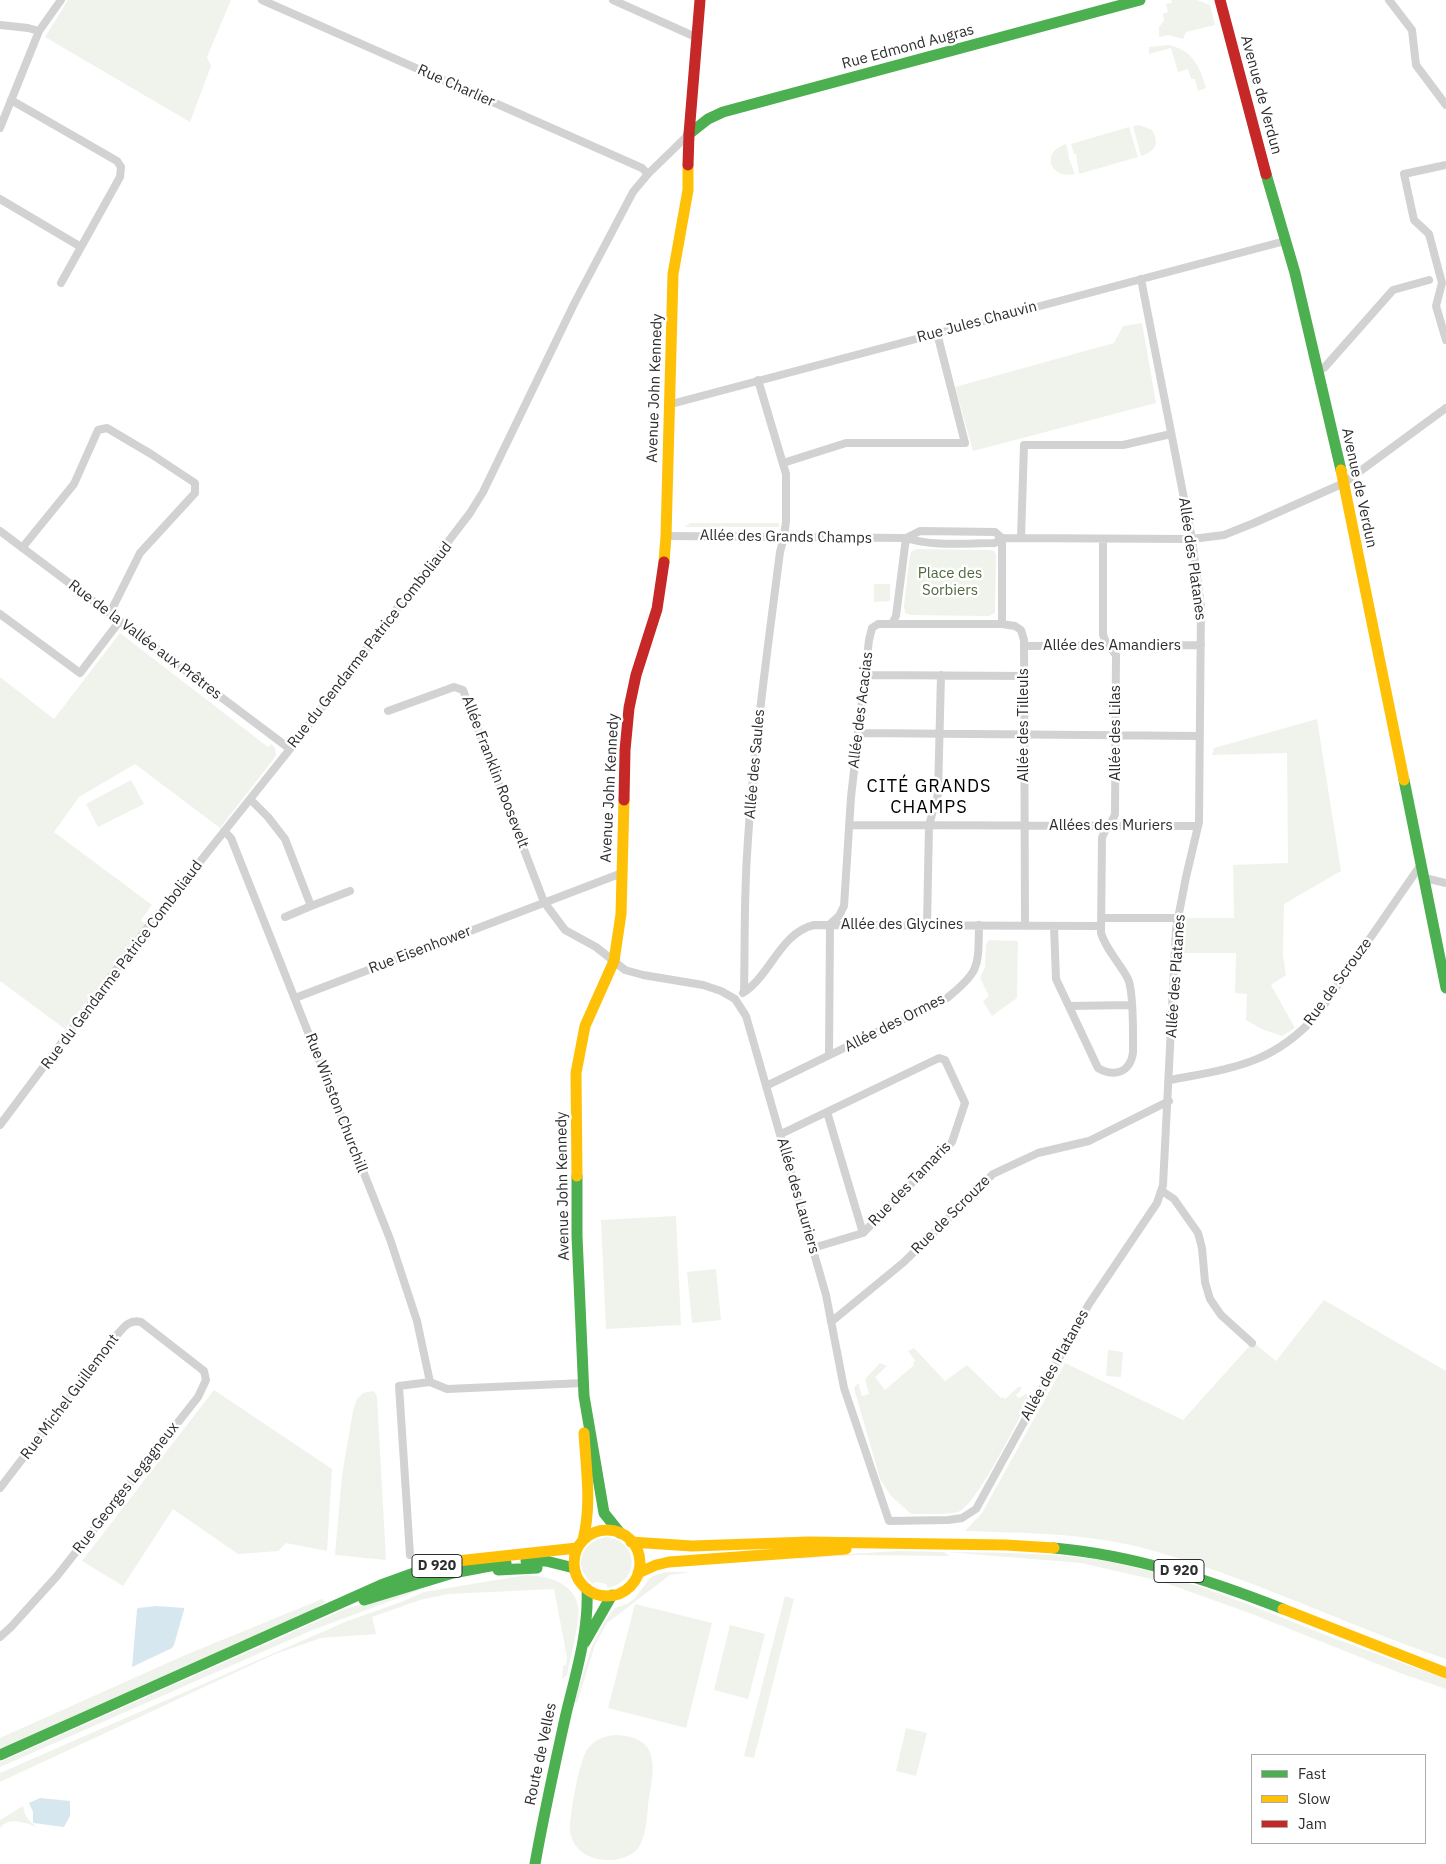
<!DOCTYPE html>
<html>
<head>
<meta charset="utf-8">
<style>
  body { margin:0 }
  #map { position:relative; width:1446px; height:1864px; overflow:hidden; background:#fff; font-family:"IBM Plex Sans",sans-serif }
  canvas { display:block }
  .legend { position:absolute; left:1251px; top:1754px; width:175px; height:90px; box-sizing:border-box; background:#fff; border:1px solid #ababab; margin:0; padding:6px 9px; list-style:none; font-size:15px; color:#2d2d2d }
  .legend li { display:flex; align-items:center; gap:10px; height:25px }
  .legend b { width:25px; border:1px solid #ababab }
</style>
</head>
<body>
<div id="map">
<canvas width="1446" height="1864"></canvas>
<ul class="legend">
<li><b style="height:6px;background:#4caf50"></b>Fast</li>
<li><b style="height:6px;background:#ffc107"></b>Slow</li>
<li><b style="height:6px;background:#c62828"></b>Jam</li>
</ul>
</div>
<script>
const ctx = document.querySelector('canvas').getContext('2d');
ctx.lineJoin = 'round';
function fillPath(path, color) {
  ctx.fillStyle = color;
  ctx.fill(path, 'evenodd');
}
function strokePath(path, color, width, dash) {
  ctx.strokeStyle = color;
  ctx.lineWidth = width;
  ctx.lineCap = dash ? 'butt' : 'round';
  ctx.setLineDash(dash || []);
  ctx.stroke(path);
}
function write(font, color, halo, rows, align = 'center') {
  ctx.font = font + ' "IBM Plex Sans",sans-serif';
  ctx.lineWidth = 5;
  ctx.setLineDash([]);
  ctx.textBaseline = 'middle';
  ctx.strokeStyle = halo;
  ctx.fillStyle = color;
  for (const [text, x, y, turn = 0] of rows) {
    ctx.save();
    ctx.translate(x, y);
    ctx.rotate((+turn || 0) * Math.PI / 180);
    ctx.textAlign = isNaN(turn) ? turn : align;
    if (halo) ctx.strokeText(text, 0, 0);
    ctx.fillText(text, 0, 0);
    ctx.restore();
  }
}
fillPath(new Path2D(`
  M68 0H231L207 57 211 66 190 122 45 37Z
  M1171 0H1197L1210 5 1215 25 1186 32 1183 39 1168 35 1159 37V27L1164 21 1163 14 1168 12 1166 4 1172 3Z
  M1168 45C1192 49 1200 67 1206 88L1198 91 1195 79H1191L1188 69 1178 72 1171 48 1149 54V47Z
  M1139 125 1152 130C1160 143 1155 152 1141 156L1133 126Z
  M1129 127 1138 157 1079 174 1076 154H1074L1071 144Z
  M1066 144 1069 155 1068 156 1075 174C1050 180 1040 152 1066 144Z
  M1142 323 1156 403 973 451 955 387 1114 343 1123 326Z
  M690 523H779V527H685Z
  M917 549 990 550 994 551 996 555 995 613 989 616 910 615 905 613 904 606 910 554 912 551Z
  M874 584H890V601L874 602Z
  M120 633 268 747 271 744 275 748 276 756 220 828 135 764 79 797 54 832 152 905 141 920 146 925 65 1029 0 981V677L54 719Z
  M1317 719 1341 871 1284 904 1283 955 1286 975 1271 985 1295 1028 1282 1036 1262 1029 1246 1020 1247 994 1235 993 1236 953H1184L1185 918H1234L1233 865 1288 863 1287 753 1212 755 1214 748Z
  M131 780 144 804 98 827 86 804Z
  M989 940 1018 941 1017 998 992 1016 983 1001 989 996 980 978 985 967 986 944Z
  M676 1216 681 1325 606 1329 601 1220Z
  M716 1269 721 1320 692 1323 687 1272Z
  M1324 1300 1446 1371V1659C1343 1624 1244 1574 1139 1547 1082 1533 1023 1533 965 1531L982 1513 1065 1363 1183 1420 1253 1342 1276 1361Z
  M914 1348 945 1381 967 1365 1001 1398 1003 1397 1005 1399 1018 1387H1021V1390L1016 1395 1019 1398 1026 1394 1030 1398 1024 1406 1025 1407C1014 1428 978 1501 960 1511 954 1515 920 1514 911 1514L891 1496 880 1479 854 1388 858 1383 862 1396 869 1394 865 1379 880 1363 887 1366 875 1377 885 1390 914 1365 913 1363 915 1360 908 1351Z
  M1108 1350 1123 1352 1121 1377 1106 1376Z
  M214 1390 332 1469 327 1551 286 1543 278 1551 238 1554 173 1509 123 1586 82 1561Z
  M374 1391 377 1396 386 1560 335 1555 342 1475 353 1411 357 1399 363 1393Z
  M606 1537C639 1541 641 1581 608 1588L606 1584 596 1582 593 1584C572 1567 580 1542 606 1537Z
  M898 1551 944 1552 949 1556 856 1555 799 1559V1557Z
  M947 1552C1005 1553 1064 1552 1121 1564 1196 1581 1267 1612 1339 1640 1374 1653 1410 1666 1446 1679V1689L1400 1673 1252 1614 1160 1581 1081 1563Z
  M665 1572H691L670 1575 607 1623 595 1645 577 1703H574L592 1646 606 1619 615 1608 627 1604 635 1598 651 1577Z
  M526 1575C548 1576 573 1582 578 1606 581 1617 570 1661 567 1675L562 1679 563 1666 566 1665 567 1657 554 1589 448 1594 420 1600 372 1617 376 1634 321 1638 275 1654 0 1782V1773L345 1622 401 1602 424 1592Z
  M421 1587 417 1591 310 1631 0 1767V1762L345 1609Z
  M785 1596 794 1599 754 1758 744 1756Z
  M322 1599 325 1602 315 1609 0 1749V1738L183 1656Z
  M635 1604 712 1623 686 1728 608 1708Z
  M730 1625 765 1634 748 1699 714 1690Z
  M906 1728 927 1733 916 1776 896 1771Z
  M616 1735C664 1737 653 1772 648 1806 647 1820 646 1837 637 1850 622 1864 589 1864 576 1846 573 1842 571 1837 570 1832 569 1817 579 1762 587 1750 594 1740 603 1736 616 1735Z
  M23 1806C25 1816 28 1821 37 1827 24 1823 10 1816 0 1828V1820Z`), '#f0f3eb');
fillPath(new Path2D(`
  M156 1606 184 1608V1610L174 1645 172 1648 132 1667 137 1610 138 1608Z
  M40 1798 70 1801V1816L64 1827 33 1823V1812L29 1803Z`), '#d7e7f0');
strokePath(new Path2D(`
  M262 0 642 168 648 174
  M613 0 698 38
  M1389 0 1412 30 1416 65 1446 105
  M0 25 28 28 39 31
  M11 100 117 161 121 167 120 177 61 283
  M0 128 39 31 61 0
  M1446 165 1404 174 1414 220 1429 234 1442 283 1436 306 1446 340
  M0 199 81 247
  M1318 371 1324 368 1393 290 1429 280
  M670 403H675L1285 241
  M783 463 846 443H965L937 333
  M0 531 290 749
  M666 536 906 538C934 547 965 543 995 543L1002 538 1192 539 1224 535 1254 523 1344 483 1446 408
  M906 538 920 531 995 532 1002 538
  M1002 538V624L1015 626 1021 630 1024 640 1025 925
  M1021 538 1024 445H1123L1171 434
  M22 548 74 484 98 430 107 428 151 454 195 483V493L140 553 110 613
  M0 614 80 673 119 622
  M892 624H1002
  M1024 646 1201 645
  M865 675 1024 676
  M388 711 454 687 463 690 544 902 565 930 596 947 625 970 643 975 703 985 721 991 735 999 746 1016 826 1295 844 1388 889 1521 948 1520 962 1518 976 1509 1089 1304 1157 1203 1163 1185 1176 929 1186 877 1199 822 1201 607 1192 539 1141 279
  M858 733 1200 736
  M250 799 268 817 285 839 311 906 350 891
  M849 825 1198 826
  M224 831 231 838 390 1239 417 1321 430 1382
  M1425 878 1446 883
  M285 917 311 906
  M1101 918H1178
  M927 925 929 825 938 794 941 675
  M1054 926 1056 979 1098 1068C1115 1078 1130 1072 1133 1053 1133 1036 1134 992 1128 979 1120 963 1106 950 1101 933L1102 838C1105 828 1112 824 1115 814L1116 655 1106 642 1103 635V539
  M744 992C745 947 744 901 747 855 753 754 767 653 780 552L784 537 786 521V474L758 380
  M743 993C771 975 780 933 814 925L1101 926
  M295 998 622 873
  M1069 1006 1131 1005
  M829 1055 830 924 839 916 844 906 851 797 869 640 872 628 878 624H892L896 616 906 538
  M1170 1080C1232 1068 1272 1065 1317 1015L1422 863
  M766 1086 947 998C981 971 978 966 979 925
  M827 1112 863 1233
  M0 1125 151 923 290 749 470 513 483 492 575 302 633 192 648 174 689 134
  M781 1134 939 1058 945 1060 965 1103 952 1142 863 1233 813 1248
  M1162 1191 1174 1199 1198 1233 1202 1248 1205 1282 1210 1299 1221 1315 1252 1343
  M831 1322 904 1262 993 1174 1038 1153 1089 1141 1169 1101
  M0 1488 117 1335C124 1327 129 1319 141 1322L204 1371 206 1380 198 1397 57 1576 11 1627 0 1637
  M410 1555 399 1386 430 1382 447 1389 584 1383`), '#d2d2d2', 8);
strokePath(new Path2D(`
  M689 134 708 119 723 112 1140 0
  M1266 174 1295 273 1341 470
  M1404 780 1446 988
  M577 1176V1236L584 1396 604 1513 620 1533
  M1054 1548C1133 1555 1209 1580 1283 1609
  M526 1561H546L574 1568
  M498 1570 537 1568
  M364 1600 453 1573 506 1563
  M585 1642 612 1595
  M0 1755 381 1585 428 1568 457 1561
  M535 1864C544 1813 555 1764 566 1714 576 1673 589 1631 587 1589`), '#4caf50', 11);
strokePath(new Path2D(`
  M1341 470 1404 780
  M664 562 666 536 673 274 688 190V165
  M577 1176 576 1073 585 1026 614 961 621 914 624 800
  M574 1563a33 33 0 1 1 66 0a33 33 0 1 1-66 0Z
  M583 1540C592 1504 586 1469 584 1433
  M631 1542 692 1546 809 1542 1006 1545 1054 1548
  M457 1561 577 1548
  M638 1573 656 1565 669 1562 846 1549
  M1283 1609 1446 1673`), '#ffc107', 11);
strokePath(new Path2D(`
  M1220 0 1266 174
  M688 165 689 134 700 0
  M624 800 625 750 629 708 636 675 657 609 664 562`), '#c62828', 11);
for (const [x, y, w] of [
  [437,1566,50],
  [1179,1571,50]
]) {
  const box = new Path2D();
  box.roundRect(x - w / 2, y - 11.5, w, 23, 4);
  ctx.fillStyle = '#fff';
  ctx.fill(box);
  strokePath(box, '#2d2d2d', 1);
}
write('bold 14px', '#2d2d2d', null, [
  ["D 920",437,1566],
  ["D 920",1179,1571]
]);
write('15px', '#2d2d2d', '#fff', [
  ["Rue Edmond Augras",908,47,-15],
  ["Rue Charlier",456,86,24],
  ["Avenue de Verdun",1261,95,75],
  ["Rue Jules Chauvin",977,322,-15],
  ["Avenue John Kennedy",655,388,-88],
  ["Avenue de Verdun",1359,488,78],
  ["Allée des Grands Champs",786,537,1],
  ["Allée des Platanes",1192,559,82],
  ["Rue de la Vallée aux Prêtres",145,640,37],
  ["Rue du Gendarme Patrice Comboliaud",370,645,-52],
  ["Allée des Amandiers",1112,646],
  ["Allée des Acacias",861,710,-83],
  ["Allée des Tilleuls",1024,725,-90],
  ["Allée des Lilas",1116,733,-90],
  ["Allée des Saules",755,764,-85],
  ["Allée Franklin Roosevelt",495,772,69],
  ["Avenue John Kennedy",610,788,-87],
  ["Allées des Muriers",1111,826],
  ["Allée des Glycines",902,925],
  ["Rue Eisenhower",420,950,-21],
  ["Rue du Gendarme Patrice Comboliaud",122,965,-53],
  ["Allée des Platanes",1176,976,-86],
  ["Rue de Scrouze",1338,982,-54],
  ["Allée des Ormes",895,1023,-27],
  ["Rue Winston Churchill",336,1103,69],
  ["Rue des Tamaris",910,1184,-46],
  ["Avenue John Kennedy",563,1186,-91],
  ["Allée des Lauriers",798,1196,74],
  ["Rue de Scrouze",951,1215,-45],
  ["Allée des Platanes",1055,1365,-61],
  ["Rue Michel Guillemont",70,1397,-53],
  ["Rue Georges Legagneux",126,1488,-52],
  ["Route de Velles",541,1754,-78]
]);
write('15px', '#50683b', '#fff', [
  ["Place des",950,574],
  ["Sorbiers",950,591]
]);
ctx.letterSpacing = '1px';
write('18px', '#000', '#fff', [
  ["CITÉ GRANDS",929,787],
  ["CHAMPS",929,808]
]);
ctx.letterSpacing = '0px';
</script>
</body>
</html>
